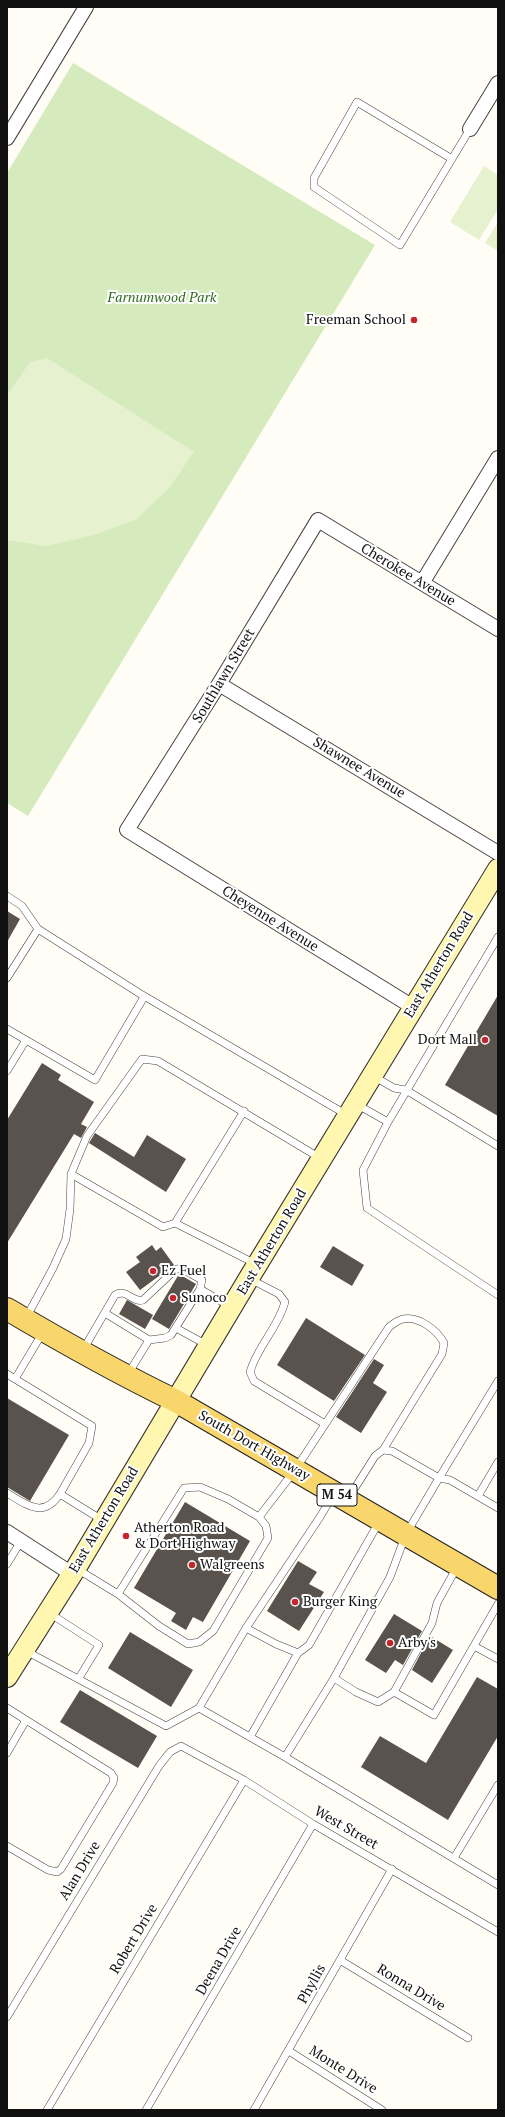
<!DOCTYPE html>
<html>
<head>
<meta charset="utf-8">
<style>
  body { margin:0 }
  #map { position:relative; width:505px; height:2117px; overflow:hidden; background:#fffdf5; font-family:"PT Serif",serif }
  canvas { display:block }
  .frame { position:absolute; inset:0; border:8px solid #111; pointer-events:none }
</style>
</head>
<body>
<div id="map">
<canvas width="505" height="2117"></canvas>
<div class="frame"></div>
</div>
<script>
const ctx = document.querySelector('canvas').getContext('2d');
ctx.lineJoin = 'round';
function fillPath(path, color) {
  ctx.fillStyle = color;
  ctx.fill(path, 'evenodd');
}
function strokePath(path, color, width, dash) {
  ctx.strokeStyle = color;
  ctx.lineWidth = width;
  ctx.lineCap = dash ? 'butt' : 'round';
  ctx.setLineDash(dash || []);
  ctx.stroke(path);
}
function write(font, color, halo, rows, align = 'center') {
  ctx.font = font + ' "PT Serif",serif';
  ctx.lineWidth = 4;
  ctx.setLineDash([]);
  ctx.textBaseline = 'middle';
  ctx.strokeStyle = halo;
  ctx.fillStyle = color;
  for (const [text, x, y, turn = 0] of rows) {
    ctx.save();
    ctx.translate(x, y);
    ctx.rotate((+turn || 0) * Math.PI / 180);
    ctx.textAlign = isNaN(turn) ? turn : align;
    if (halo) ctx.strokeText(text, 0, 0);
    ctx.fillText(text, 0, 0);
    ctx.restore();
  }
}
fillPath(new Path2D(`
  M73 63 375 245 28 816 7 803V173Z`), '#d5ebbd');
fillPath(new Path2D(`
  M484 166 498 175V209L479 240 450 222Z
  M498 222V251L485 243Z
  M47 358 194 452 170 487 137 519 94 535 46 546 7 540V395L30 362Z`), '#e6f2cf');
fillPath(new Path2D(`
  M7 911 20 919 7 942Z
  M498 995V1116L445 1085Z
  M42 1063 61 1075 58 1080 94 1102 81 1124 87 1127 81 1138 74 1134 7 1243V1120Z
  M95 1133 134 1157 147 1135 186 1159 166 1192 89 1143Z
  M152 1245 156 1251 161 1247 174 1265 140 1290 126 1272 140 1262 136 1257Z
  M333 1246 364 1265 352 1286 320 1267Z
  M179 1274 196 1284 169 1329 152 1319Z
  M127 1300 153 1315 145 1329 119 1314Z
  M306 1318 365 1355 334 1401 277 1365Z
  M374 1359 384 1365 373 1383 387 1392 361 1433 336 1417Z
  M7 1398 69 1435 30 1501 7 1487Z
  M185 1502 250 1541 203 1622 193 1617 186 1630 171 1621 176 1613 134 1588Z
  M298 1561 317 1572 309 1584 324 1592 299 1631 267 1611Z
  M394 1614 422 1631 403 1665 395 1660 386 1673 365 1660Z
  M130 1632 193 1670 171 1707 108 1668Z
  M430 1636 453 1650 432 1683 412 1670Z
  M477 1677 498 1689V1736L448 1820 361 1767 380 1736 426 1763Z
  M80 1690 157 1736 138 1768 60 1722Z`), '#5a524d');
const lane = new Path2D(`
  M452 159 357 102 314 178V187L400 245 470 129
  M7 896 22 906 38 929
  M7 978 38 929 139 993 347 1115
  M7 1029 26 1040 7 1071
  M26 1040 95 1080 144 997
  M373 1076 394 1088 406 1090 498 1146
  M356 1104 388 1122 498 937
  M388 1122 363 1170 367 1208 498 1295
  M71 1174 163 1227 175 1223 244 1111
  M175 1223 256 1264
  M250 1279 279 1294 285 1302C278 1328 257 1347 250 1372L254 1381 325 1424
  M200 1289 231 1307
  M26 1318 53 1268 66 1239 70 1209 71 1174 87 1136 142 1059 158 1061 320 1158
  M176 1328 207 1345
  M83 1350 115 1295C127 1288 132 1303 143 1300L175 1270 180 1268 202 1280 200 1289 171 1335 165 1338 149 1340 105 1313
  M7 1374 92 1426 89 1443 60 1494 102 1520
  M128 1374 149 1340
  M15 1379 43 1332
  M7 1493C27 1505 43 1519 60 1494
  M478 1496 498 1462
  M348 1499 375 1456 383 1450 392 1451 439 1478 498 1381
  M259 1517 266 1526 268 1538 213 1631 199 1642 188 1644 159 1626 118 1594 184 1488 200 1487 228 1499 259 1517 295 1470 389 1327C393 1324 398 1320 403 1319 419 1316 437 1330 444 1343L442 1354 383 1450
  M7 1564 21 1541
  M457 1567 437 1603 432 1623 394 1692 378 1702 356 1692 334 1678 390 1577 406 1534 439 1478 450 1480 498 1508
  M77 1569 118 1594
  M49 1613 99 1645 79 1678
  M246 1628 276 1644 298 1653
  M474 1646 498 1659
  M26 1651 166 1726 199 1708 285 1757 498 1885
  M394 1692 434 1715 498 1604
  M7 1708 26 1720 7 1753
  M199 1708 246 1628 320 1517 333 1495
  M250 1737 298 1653 309 1645 379 1522
  M285 1757 334 1678
  M7 1846 48 1870 57 1872 61 1869 113 1783 114 1778 111 1773 26 1720
  M454 1858 498 1785
  M340 1960 468 2038
  M7 2017 159 1766 170 1752 181 1746 244 1780 313 1824 498 1932
  M289 2051 382 2110
  M47 2110 244 1780
  M146 2110 313 1824
  M254 2110 392 1869`);
const street = new Path2D(`
  M470 129 498 83
  M7 138 86 7
  M422 583 498 458
  M219 684 498 853
  M413 1007 127 830 219 684 318 520 498 629
  M7 1532 72 1574`);
const secondary = new Path2D(`
  M7 1677 76 1568 249 1278 498 869`);
const primary = new Path2D(`
  M7 1309C63 1342 118 1373 176 1401L498 1588`);
strokePath(lane, '#444', 8);
strokePath(street, '#444', 16);
strokePath(secondary, '#333', 22);
strokePath(primary, '#222', 24);
strokePath(lane, '#fff', 7);
strokePath(street, '#fff', 14);
strokePath(secondary, '#fff6b0', 20);
strokePath(primary, '#f9d66b', 22);
for (const [x, y, r, color] of [
  [414,320,4,"#c4262e"],
  [485,1040,4,"#c4262e"],
  [153,1271,4,"#c4262e"],
  [173,1298,4,"#c4262e"],
  [126,1536,4,"#c4262e"],
  [192,1565,4,"#c4262e"],
  [295,1602,4,"#c4262e"],
  [390,1643,4,"#c4262e"]
]) {
  const dot = new Path2D();
  dot.arc(x, y, r, 0, 2 * Math.PI);
  ctx.fillStyle = color;
  ctx.fill(dot);
  strokePath(dot, '#fff', 1.5);
}
for (const [x, y, w] of [
  [337,1495,40]
]) {
  const box = new Path2D();
  box.roundRect(x - w / 2, y - 11, w, 22, 3);
  ctx.fillStyle = '#fff';
  ctx.fill(box);
  strokePath(box, '#111', 1);
}
write('bold 13px', '#111', null, [
  ["M 54",337,1495]
]);
write('italic 14px', '#2f6b1f', '#fff', [
  ["Farnumwood Park",162,298]
]);
write('14px', '#111', '#fff', [
  ["Freeman School",406,320,"right"],
  ["Dort Mall",477,1040,"right"],
  ["Ez Fuel",161,1271],
  ["Sunoco",181,1298],
  ["Atherton Road",134,1528],
  ["& Dort Highway",134,1544],
  ["Walgreens",200,1565],
  ["Burger King",303,1602],
  ["Arby's",398,1643]
], 'left');
write('14px', '#111', '#fff', [
  ["Cherokee Avenue",408,575,31],
  ["Southlawn Street",224,676,-59],
  ["Shawnee Avenue",359,768,31],
  ["Cheyenne Avenue",270,919,32],
  ["East Atherton Road",439,965,-59],
  ["East Atherton Road",272,1242,-59],
  ["South Dort Highway",254,1446,30],
  ["East Atherton Road",104,1520,-59],
  ["West Street",346,1828,30],
  ["Alan Drive",80,1871,-59],
  ["Robert Drive",134,1939,-59],
  ["Deena Drive",219,1961,-60],
  ["Phyllis",312,1984,-61],
  ["Ronna Drive",411,1988,31],
  ["Monte Drive",343,2070,32]
]);
</script>
</body>
</html>
